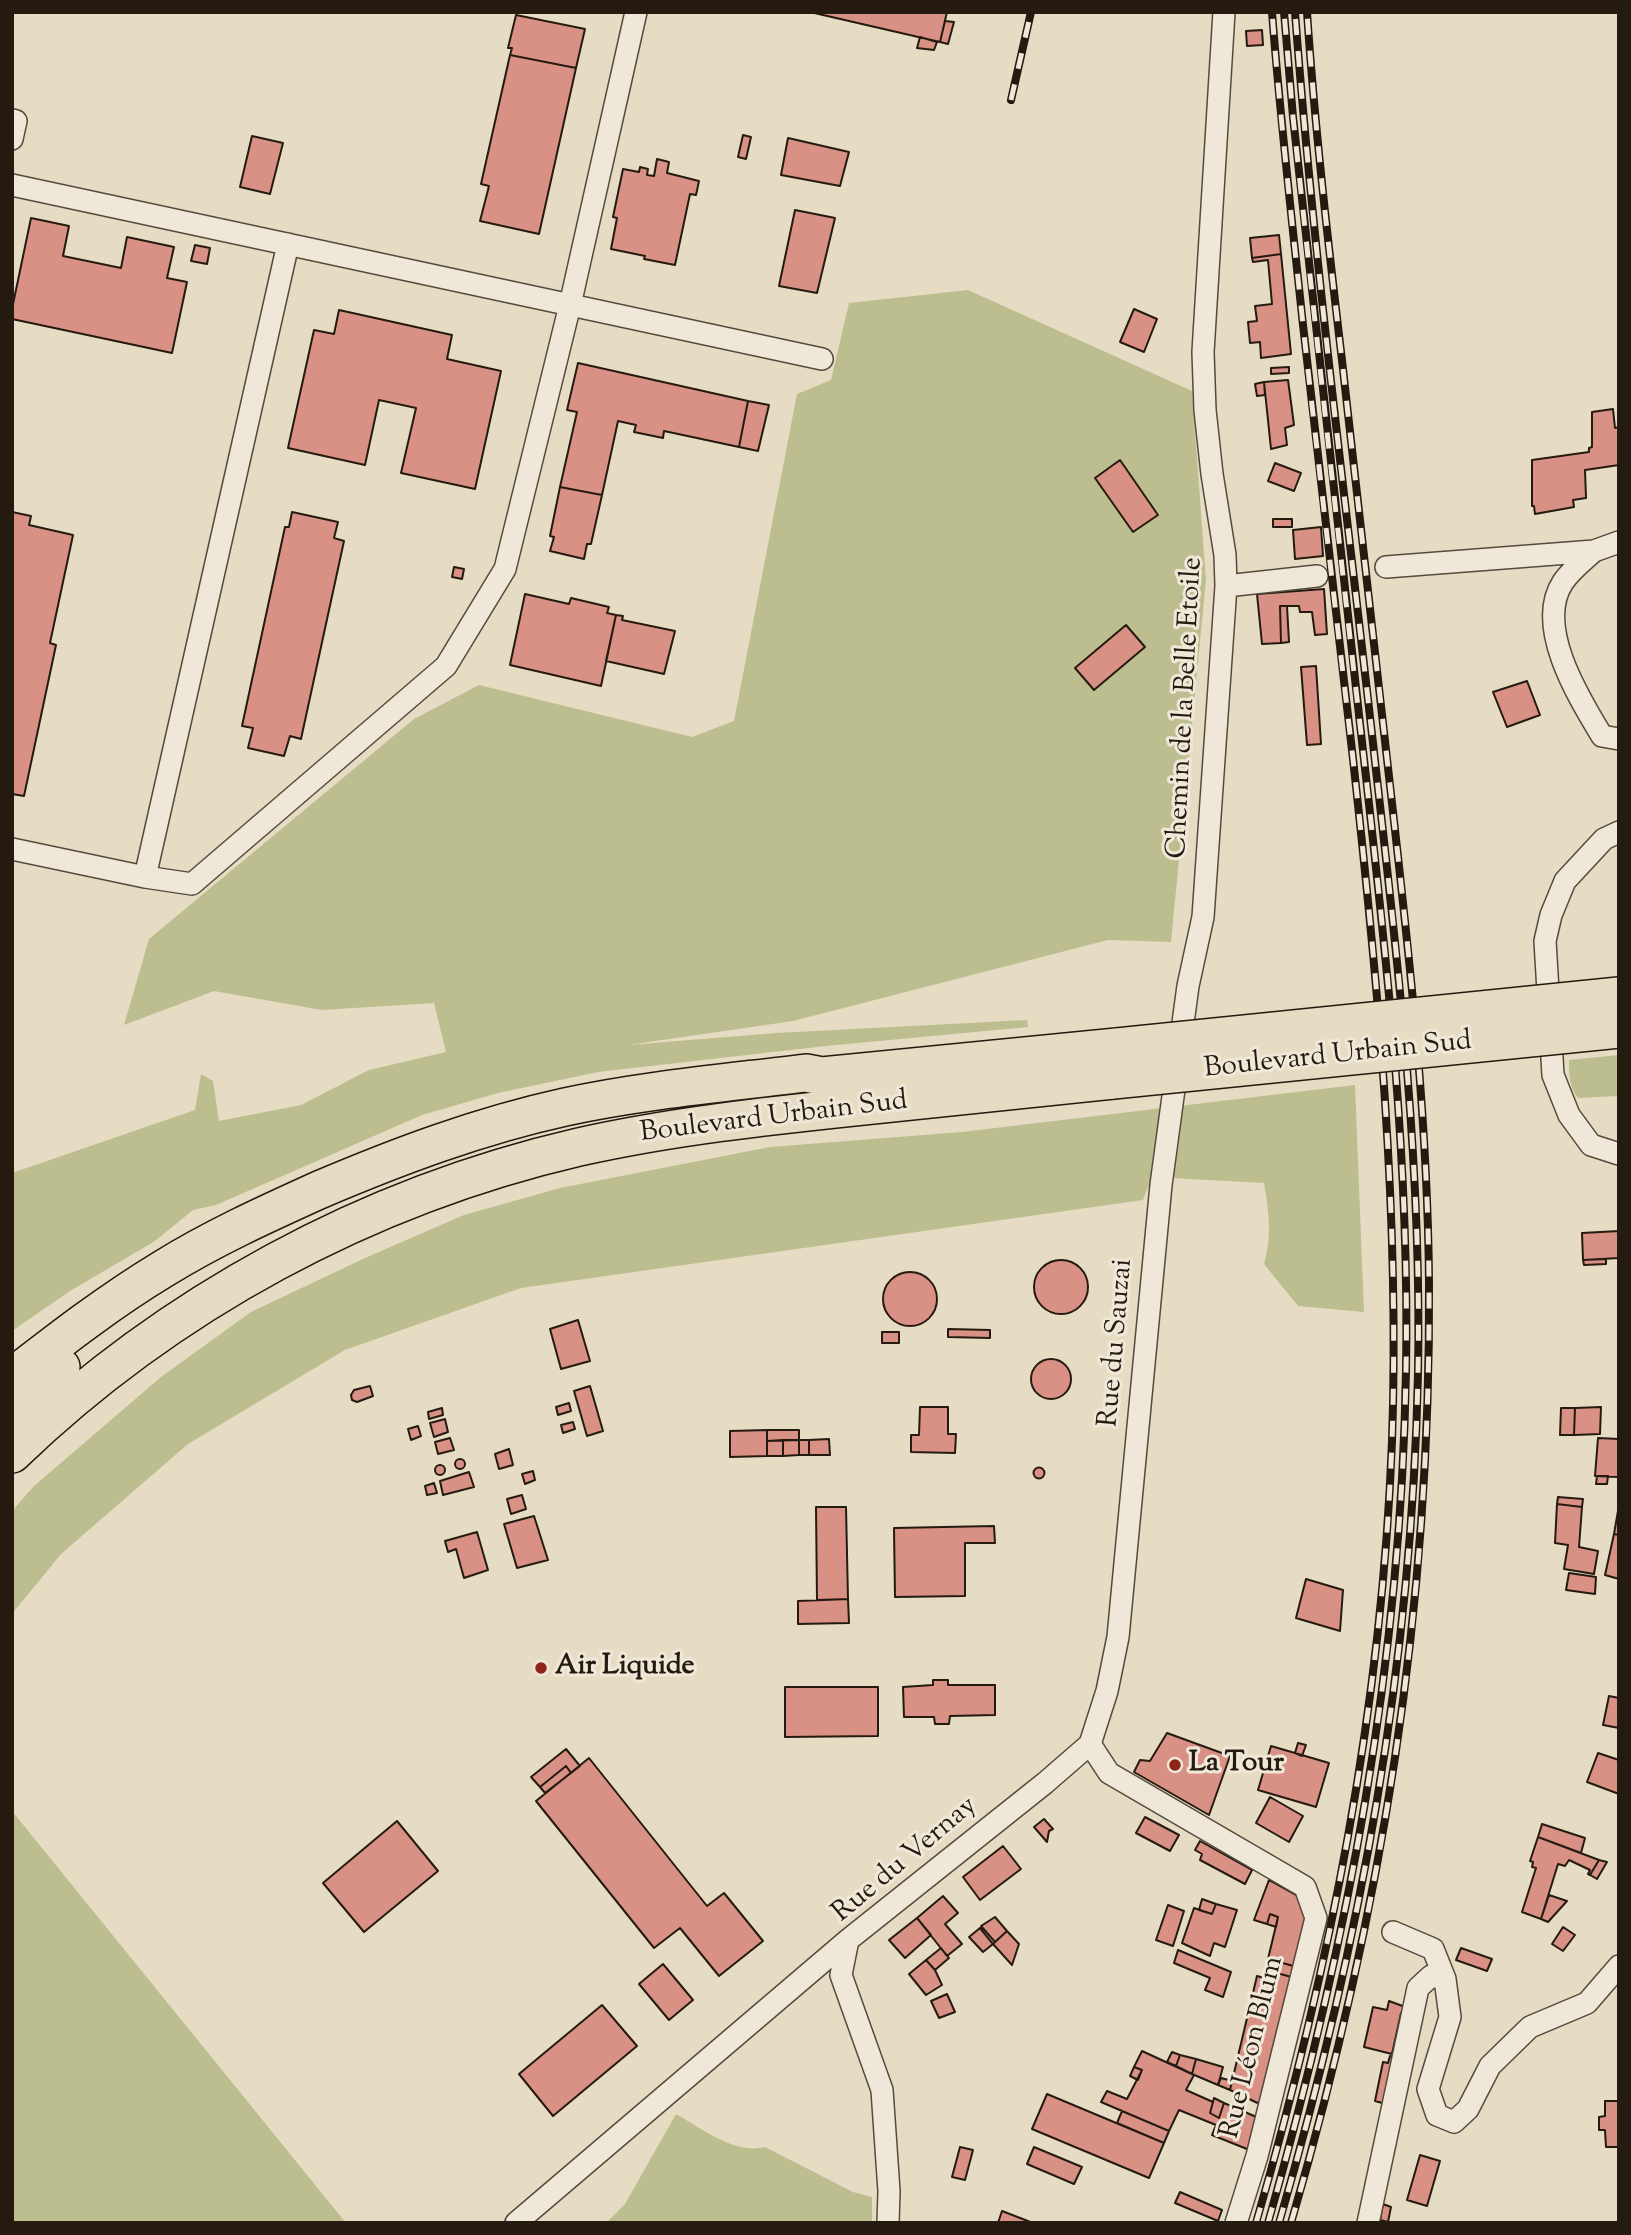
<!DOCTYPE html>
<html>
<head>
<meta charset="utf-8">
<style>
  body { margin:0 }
  #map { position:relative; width:1631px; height:2235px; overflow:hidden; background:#e6dcc3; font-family:"Sorts Mill Goudy",serif }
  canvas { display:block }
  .frame { position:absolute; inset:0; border:14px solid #251a10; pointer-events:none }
</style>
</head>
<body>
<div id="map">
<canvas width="1631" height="2235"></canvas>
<div class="frame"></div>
</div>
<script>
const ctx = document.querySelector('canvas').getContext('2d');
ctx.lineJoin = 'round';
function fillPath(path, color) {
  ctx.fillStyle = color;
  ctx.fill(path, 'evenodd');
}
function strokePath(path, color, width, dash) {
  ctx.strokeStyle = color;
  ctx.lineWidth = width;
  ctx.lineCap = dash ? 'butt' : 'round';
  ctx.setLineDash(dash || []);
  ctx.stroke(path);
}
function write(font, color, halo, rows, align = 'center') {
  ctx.font = font + ' "Sorts Mill Goudy",serif';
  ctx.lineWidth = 6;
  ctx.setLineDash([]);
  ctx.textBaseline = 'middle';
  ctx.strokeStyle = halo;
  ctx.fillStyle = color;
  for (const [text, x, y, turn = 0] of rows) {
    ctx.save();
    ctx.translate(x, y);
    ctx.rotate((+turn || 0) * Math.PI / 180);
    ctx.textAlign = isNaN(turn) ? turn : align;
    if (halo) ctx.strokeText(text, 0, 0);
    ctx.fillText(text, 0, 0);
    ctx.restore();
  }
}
fillPath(new Path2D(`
  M968 290 1192 391 1206 580 1171 942 1108 940 793 1021 628 1045 776 1033 1027 1020 1028 1027 826 1046 598 1072 498 1093 422 1115 216 1205 193 1210 155 1241 70 1291 12 1331V1173L195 1110 201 1074 213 1081 219 1121 301 1105 369 1070 446 1052 434 1003 322 1010 214 991 124 1025 149 939 414 719 479 685 692 737 734 721 797 394 831 380 849 303Z
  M1619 1055V1096L1578 1098C1569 1087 1569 1073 1569 1060Z
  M1355 1085 1364 1312 1298 1306 1264 1264C1272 1237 1269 1211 1264 1183L1152 1177 1143 1200 521 1288 345 1350 188 1444 61 1554 12 1614V1511L34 1486 161 1377 251 1312 365 1258 464 1215 560 1188 770 1147 962 1132Z
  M12 1811 346 2223H12Z
  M676 2114C701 2128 735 2155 765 2147L853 2192 872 2197V2223H606L625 2204Z`), '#bcbe8f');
const building = new Path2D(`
  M810 12H947L940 42Z
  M516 15 585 29 576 68 510 55 512 48H508Z
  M945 21 954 22 948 44 940 42Z
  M1262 30 1263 45 1247 46 1246 31Z
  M920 37 937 42 934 50 917 48Z
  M510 55 576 68 539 234 480 221 489 186 481 184Z
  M743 135 751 137 746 159 738 157Z
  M252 136 283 143 270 194 240 187Z
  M788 138 849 152 840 186 781 175Z
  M657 159 669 162 667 173 699 181 696 195 690 194 675 265 644 259 645 256 611 249 617 218 613 217 623 169 639 172 640 167 648 169 647 175 654 176Z
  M795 210 835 218 817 293 779 286Z
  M31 218 69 226 63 256 121 268 127 237 174 247 167 278 187 282 172 353 12 319V309Z
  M1279 235 1281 254 1252 258 1250 238Z
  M195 245 210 248 207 264 191 261Z
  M1281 254 1291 354 1261 358 1260 342 1250 343 1248 322 1257 321 1255 306 1272 304 1268 260 1253 262 1252 258Z
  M1134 309 1157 319 1144 352 1120 342Z
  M339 310 452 335 447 359 501 371 475 489 401 473 416 408 379 400 365 465 288 448 314 330 334 334Z
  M578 363 748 401 739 447 664 431 663 438 634 432 636 425 618 421 602 495 560 487 577 412 567 410Z
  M1289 367V373L1271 374V368Z
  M1288 380 1294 425 1285 428 1287 445 1271 449 1264 382Z
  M1264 382 1265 395 1257 396 1255 384Z
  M748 401 769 405 758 451 739 447Z
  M1613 409 1615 428 1619 427V465L1585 470 1586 498 1573 500 1574 507 1535 514 1534 506H1532V460L1589 452V448L1592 447V412Z
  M1120 460 1158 515 1133 532 1095 478Z
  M1275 463 1301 473 1294 491 1268 481Z
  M560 487 602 495 591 544H587L584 559 550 551 554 537 550 536Z
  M12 512 31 516 29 525 73 535 50 643 56 645 24 796 12 794Z
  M292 512 338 522 334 538 344 541 301 739 290 736 284 756 248 748 253 728 242 726 285 527H289Z
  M1273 519H1292V527H1273Z
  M1321 527 1323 556 1295 559 1293 530Z
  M454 567 464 569 462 579 452 577Z
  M1324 589 1327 634 1315 635 1312 612H1300L1299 606H1280L1281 643 1262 644 1257 594Z
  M525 594 569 604 571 598 609 607 607 613 616 615 601 686 510 665Z
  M1280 606H1287L1289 642 1281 643Z
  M616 615 623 616 622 620 675 631 664 674 606 661Z
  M1126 625 1145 647 1094 690 1075 668Z
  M1316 666 1321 744 1307 745 1301 667Z
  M1527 681 1540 715 1507 727 1493 692Z
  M1619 1231V1258L1583 1260 1582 1233Z
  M1606 1259V1264L1584 1265 1583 1260Z
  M1034 1287a27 27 0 1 1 54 0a27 27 0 1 1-54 0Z
  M883 1299a27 27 0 1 1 54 0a27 27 0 1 1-54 0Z
  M578 1320 590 1361 561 1369 550 1329Z
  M948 1329 990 1330V1338L948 1337Z
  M882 1332H899V1343H882Z
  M1031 1379a20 20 0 1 1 40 0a20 20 0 1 1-40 0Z
  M370 1386 373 1396 357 1402 352 1400 351 1395 354 1390Z
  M590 1386 603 1431 587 1436 574 1391Z
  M569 1403 571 1411 558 1415 556 1407Z
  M920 1407H948V1434H956L955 1453 911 1452V1435H919Z
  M1601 1407 1600 1434 1574 1435 1575 1408Z
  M442 1408 443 1415 429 1419 428 1412Z
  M1561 1408H1575L1574 1435H1560Z
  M445 1419 448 1432 434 1437 430 1423Z
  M573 1422 575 1429 563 1433 561 1425Z
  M418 1426 421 1436 411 1440 408 1429Z
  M767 1430H799V1440L767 1441Z
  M767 1430V1456L730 1457V1431Z
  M450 1438 454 1450 438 1454 435 1442Z
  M1598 1438 1619 1439V1477L1595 1476Z
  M829 1439 830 1455H809V1440Z
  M783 1440V1456H767V1441Z
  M783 1440H799V1455L783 1456Z
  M799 1440H809V1455H799Z
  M509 1449 513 1465 499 1469 495 1454Z
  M455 1464a5 5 0 1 1 10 0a5 5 0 1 1-10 0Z
  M435 1470a5 5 0 1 1 10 0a5 5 0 1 1-10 0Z
  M1033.5 1473a5.5 5.5 0 1 1 11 0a5.5 5.5 0 1 1-11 0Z
  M533 1471 535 1480 525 1484 522 1474Z
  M469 1472 474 1487 443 1495 440 1481Z
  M1597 1476H1608L1607 1484H1596Z
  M434 1483 437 1493 427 1495 425 1486Z
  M522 1495 526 1509 511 1514 507 1499Z
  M1558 1497 1583 1499 1582 1507 1557 1504Z
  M1557 1504 1582 1507 1579 1547 1598 1551 1594 1574 1564 1569 1568 1545 1555 1543Z
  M1619 1505V1535L1614 1534Z
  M816 1507H846L848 1599 817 1600Z
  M534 1516 548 1560 517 1568 504 1524Z
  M994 1526 995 1543H965V1596L895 1597 894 1528Z
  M477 1532 488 1570 464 1578 456 1549 448 1552 445 1541Z
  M1614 1534 1619 1535V1579L1605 1575Z
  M1569 1573 1596 1577 1595 1594 1566 1590Z
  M1306 1579 1343 1590 1340 1631 1296 1618Z
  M848 1599 849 1623 798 1624V1601Z
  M933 1680H948V1685H995V1715L950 1716 949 1724H935L934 1717H904L903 1687 933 1685Z
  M785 1687H878V1736L785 1737Z
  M1609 1696 1619 1698V1728L1603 1725Z
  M1167 1733 1230 1756 1209 1815 1134 1772 1140 1760 1150 1761Z
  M1298 1743 1306 1745 1302 1756 1295 1753Z
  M1271 1746 1329 1763 1316 1807 1258 1790Z
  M566 1749 580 1766 571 1773 566 1766 540 1787 531 1777Z
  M1598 1753 1619 1760V1794L1587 1782Z
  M589 1758 707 1906 724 1893 763 1941 719 1976 680 1928 654 1948 536 1801Z
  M566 1766 571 1773 545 1793 540 1787Z
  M1270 1797 1303 1816 1289 1842 1256 1823Z
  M1145 1817 1179 1835 1170 1851 1136 1833Z
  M1044 1819 1053 1829 1049 1831 1047 1842 1034 1827Z
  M397 1821 438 1871 364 1932 323 1883Z
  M1542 1824 1585 1838 1581 1853 1538 1837Z
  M1538 1837 1599 1860 1590 1875 1588 1874 1590 1870 1569 1860 1565 1866 1558 1864 1541 1919 1522 1912 1536 1868 1532 1867 1533 1862 1530 1861Z
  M1200 1841 1252 1870 1245 1884 1200 1860 1202 1854 1195 1850Z
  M1003 1846 1021 1869 980 1900 963 1877Z
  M1599 1860 1607 1862 1597 1879 1590 1875Z
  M1269 1880 1305 1900 1309 1920 1297 1967 1268 1959 1278 1917 1270 1914 1267 1924 1254 1920Z
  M1549 1895 1567 1901 1548 1922 1541 1919Z
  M943 1896 958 1913 945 1924 962 1944 947 1956 917 1918Z
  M1202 1899 1216 1904 1212 1914 1199 1910Z
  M1216 1904 1237 1910 1225 1947 1214 1943 1210 1956 1182 1943 1194 1908 1212 1914Z
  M1168 1905 1184 1911 1173 1946 1156 1940Z
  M1270 1914 1278 1917 1276 1927 1267 1924Z
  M995 1917 1007 1931 995 1942 981 1926Z
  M917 1918 931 1935 905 1958 889 1940Z
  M1563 1927 1575 1935 1563 1951 1552 1944Z
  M980 1928 993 1944 983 1952 969 1937Z
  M1007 1931 1019 1944 1012 1965 993 1944Z
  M941 1948 949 1958 935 1970 926 1960Z
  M1461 1948 1492 1959 1487 1971 1456 1960Z
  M1178 1950 1231 1972 1223 1997 1205 1990 1210 1978 1174 1963Z
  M1268 1959 1297 1967 1295 1978 1266 1970Z
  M926 1960 935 1970 942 1985 926 1995 909 1974Z
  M663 1964 693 2000 669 2020 639 1984Z
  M1266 1970 1295 1978 1264 2106 1230 2090 1257 1976 1264 1978Z
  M947 1994 955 2012 939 2018 931 2001Z
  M1389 2001 1408 2008 1401 2013 1392 2054 1364 2047 1373 2007 1387 2010Z
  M602 2005 637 2046 553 2116 519 2074Z
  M1142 2051 1194 2075 1186 2090 1213 2102 1210 2113 1219 2118 1224 2103 1261 2119 1252 2151 1212 2135 1216 2125 1179 2110 1169 2131 1101 2102 1107 2091 1127 2099 1142 2070 1134 2067Z
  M1172 2052 1180 2055 1176 2066 1167 2062Z
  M1180 2055 1196 2059 1192 2074 1176 2066Z
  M1390 2056 1396 2058 1386 2104 1375 2101 1383 2062 1388 2063Z
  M1196 2059 1223 2067 1218 2085 1192 2074Z
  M1134 2067 1142 2070 1138 2080 1130 2076Z
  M1221 2078 1232 2081 1230 2090 1218 2085Z
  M1047 2094 1164 2143 1149 2178 1032 2129Z
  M1214 2098 1224 2103 1219 2118 1210 2113Z
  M1605 2101H1619V2147H1606L1605 2130H1599V2117L1605 2116Z
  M1122 2111 1169 2131 1164 2143 1117 2123Z
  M960 2147 973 2150 965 2180 952 2177Z
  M1034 2147 1082 2167 1074 2184 1027 2164Z
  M1420 2155 1440 2161 1427 2206 1407 2200Z
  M1180 2192 1222 2210 1218 2221 1175 2203Z
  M1383 2204 1391 2207 1388 2222 1380 2220Z
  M1002 2211 1033 2223H998Z`);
fillPath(building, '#d99186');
strokePath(building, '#251a10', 2);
const minor = new Path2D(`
  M12 120 16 121 12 139
  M12 185 822 359
  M1594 551C1584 560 1571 570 1563 582 1534 626 1579 698 1602 736L1619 739
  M1386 567 1594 551 1619 542
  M1226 586 1317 576
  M1619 832 1604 839 1565 881 1551 915 1545 941 1553 1075 1569 1115 1591 1145 1619 1154
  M12 849 145 877 192 884 446 666 505 569 570 305 636 12
  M145 877 288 244
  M1090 1744 1107 1691 1118 1637 1161 1185 1188 986 1203 917 1226 586 1225 555 1212 474 1205 410 1203 352 1224 12
  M1090 1744 1109 1773 1305 1887 1316 1918 1257 2156 1236 2223
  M1393 1932 1433 1949 1445 1979 1450 2017 1428 2089 1437 2115 1454 2122 1468 2109 1490 2066 1530 2027 1587 2003 1619 1966
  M516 2223 848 1940
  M888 2223 889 2191 882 2090 841 1975 848 1940 1045 1783 1090 1744
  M1368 2223 1418 1988 1431 1976 1445 1979`);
const trunk = new Path2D(`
  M12 1377C61 1339 110 1301 163 1269 213 1238 266 1214 319 1190 399 1156 479 1126 565 1107 644 1090 725 1083 806 1073L822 1076 1117 1047
  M12 1410 61 1367
  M12 1454C169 1303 367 1196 579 1147 673 1126 768 1116 863 1106 946 1097 1030 1089 1113 1080`);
strokePath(minor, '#554a3d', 24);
strokePath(trunk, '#251a10', 40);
strokePath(minor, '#efe8d8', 21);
strokePath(trunk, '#e6dcc3', 37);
const rail = new Path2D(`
  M1011 100 1031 12
  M1256 2223C1330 1968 1382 1707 1392 1441 1400 1213 1378 985 1353 759 1336 614 1319 469 1303 325 1292 221 1280 117 1272 12
  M1268 2223C1348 1941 1401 1665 1406 1371 1410 1157 1385 945 1361 733 1337 527 1315 322 1293 117L1284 12
  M1279 2223C1360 1944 1412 1664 1418 1373 1422 1171 1399 971 1376 770 1348 518 1314 265 1295 12
  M1291 2223C1382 1911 1431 1609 1429 1284 1428 1123 1410 963 1392 803 1376 659 1359 514 1343 369 1329 250 1315 131 1307 12`);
strokePath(rail, '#251a10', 8);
strokePath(rail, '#efe8d8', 5, [16]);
const trunkBridge = new Path2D(`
  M1117 1047 1619 996
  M1113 1080 1619 1029`);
strokePath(trunkBridge, '#251a10', 40, []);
strokePath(trunkBridge, '#e6dcc3', 37);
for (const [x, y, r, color] of [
  [541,1668,7,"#8f2418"],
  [1175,1765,7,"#8f2418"]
]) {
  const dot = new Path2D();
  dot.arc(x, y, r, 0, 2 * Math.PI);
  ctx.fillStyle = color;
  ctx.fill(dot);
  strokePath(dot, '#efe8d8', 2.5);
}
write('28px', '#251a10', '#efe8d8', [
  ["Chemin de la Belle Etoile",1187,708,-87],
  ["Boulevard Urbain Sud",1338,1057,-6],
  ["Boulevard Urbain Sud",774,1119,-7],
  ["Rue du Sauzai",1118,1343,-85],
  ["Rue du Vernay",906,1861,-40],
  ["Rue Léon Blum",1254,2048,-76]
]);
write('bold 28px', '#251a10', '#efe8d8', [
  ["Air Liquide",555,1668],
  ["La Tour",1189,1765]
], 'left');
</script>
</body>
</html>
